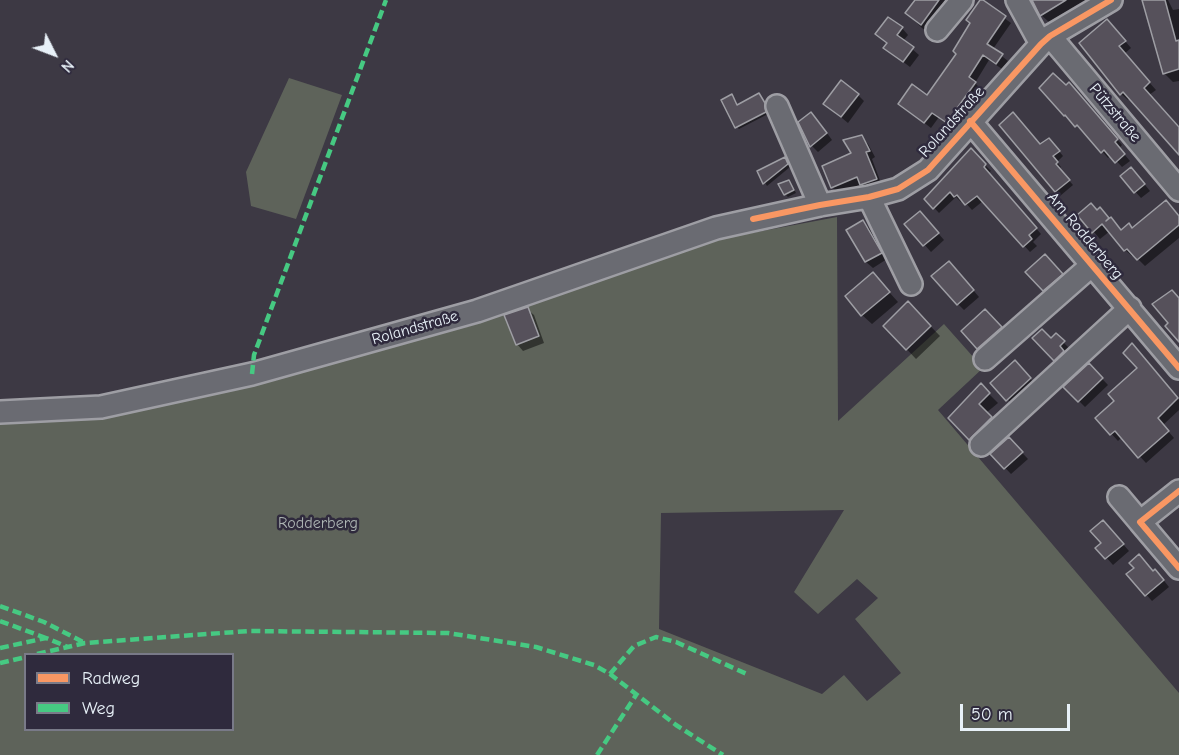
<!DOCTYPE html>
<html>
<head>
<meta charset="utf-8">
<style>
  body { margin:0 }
  #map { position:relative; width:1179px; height:755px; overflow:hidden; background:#3d3944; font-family:"Comic Neue",sans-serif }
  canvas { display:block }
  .legend { position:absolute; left:24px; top:653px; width:210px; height:78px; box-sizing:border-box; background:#2f2a3d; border:2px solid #797a88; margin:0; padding:8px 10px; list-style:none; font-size:18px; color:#e8f1f8 }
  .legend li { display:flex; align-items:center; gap:12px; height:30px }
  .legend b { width:30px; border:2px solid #797a88 }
  .north { position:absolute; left:24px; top:24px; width:60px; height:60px; -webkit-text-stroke:4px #2f2a3d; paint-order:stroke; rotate:132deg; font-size:16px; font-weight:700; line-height:24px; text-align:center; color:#e8f1f8 }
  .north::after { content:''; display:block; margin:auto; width:21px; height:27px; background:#e8f1f8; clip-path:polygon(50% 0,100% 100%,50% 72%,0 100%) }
  .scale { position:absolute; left:960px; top:704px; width:110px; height:27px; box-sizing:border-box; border:3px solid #e8f1f8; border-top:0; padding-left:8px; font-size:18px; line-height:21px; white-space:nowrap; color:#e8f1f8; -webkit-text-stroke:4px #2f2a3d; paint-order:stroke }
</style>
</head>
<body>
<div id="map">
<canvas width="1179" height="755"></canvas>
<ul class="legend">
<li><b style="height:8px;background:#f99763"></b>Radweg</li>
<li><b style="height:8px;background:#46c982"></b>Weg</li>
</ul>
<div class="north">N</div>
<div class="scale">50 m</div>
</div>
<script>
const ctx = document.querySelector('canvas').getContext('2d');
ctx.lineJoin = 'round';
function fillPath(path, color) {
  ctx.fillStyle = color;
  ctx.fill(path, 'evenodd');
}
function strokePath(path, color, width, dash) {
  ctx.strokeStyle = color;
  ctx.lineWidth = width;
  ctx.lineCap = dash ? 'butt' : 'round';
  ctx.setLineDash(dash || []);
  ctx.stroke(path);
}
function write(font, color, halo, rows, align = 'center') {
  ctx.font = font + ' "Comic Neue",sans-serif';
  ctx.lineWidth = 5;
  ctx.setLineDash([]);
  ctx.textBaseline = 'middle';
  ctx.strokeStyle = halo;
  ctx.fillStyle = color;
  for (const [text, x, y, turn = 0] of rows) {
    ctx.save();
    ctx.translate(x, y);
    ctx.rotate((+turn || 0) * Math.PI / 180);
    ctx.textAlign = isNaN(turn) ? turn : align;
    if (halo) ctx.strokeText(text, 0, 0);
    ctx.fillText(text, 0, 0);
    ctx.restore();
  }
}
fillPath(new Path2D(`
  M289 78 342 95 296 219 251 206 246 172Z
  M837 217 838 421 944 324 983 368 938 410 1179 693V755H0V418L103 412 470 326 647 262 714 240ZM844 510 794 592 818 614 857 579 878 598 855 619 901 673 867 701 844 675 822 694 659 629 661 513ZM26 654H232V730H26Z`), '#5e635a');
fillPath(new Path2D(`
  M917 0H962L937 39 922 28 907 13Z
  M1033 0H1085L1049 22 1041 15Z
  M1144 0H1168L1173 10 1179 9V81L1173 82 1164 73Z
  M981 1 1011 23 993 49 1008 61 1002 69 989 60 975 83 981 89 960 117 963 120 957 130 939 117 931 128 900 104 927 97 958 54Z
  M902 28 908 35 903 41 919 55 910 67 885 48Z
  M1114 28 1131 48 1124 54 1156 90 1149 95 1179 129V154L1130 98 1128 100 1121 94 1081 44Z
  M1066 87 1075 90 1122 145 1119 148 1130 161 1122 167 1111 155 1108 158 1083 130 1082 131 1065 115 1041 88Z
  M759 95 767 107 768 114 739 129 737 127 732 96 738 106Z
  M858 95 864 101 848 123 825 104Z
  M819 122 832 140 818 152 812 146 800 123Z
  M861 137 868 144 875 157 872 159 882 186 868 191 861 184 839 194 832 187 854 154Z
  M1053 144 1063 156 1057 162 1061 167 1059 169 1073 185 1060 196 1056 191 1041 146Z
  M971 151 991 171 988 173 1041 234 1033 242 1037 246 1030 252 983 201 972 210 963 200 961 202 956 197 939 213 926 199Z
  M785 159 790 167 767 186 759 172Z
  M1137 175 1150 191 1141 198 1122 177Z
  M789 181 796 193 788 197 785 194Z
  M1100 209 1122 231 1179 216V238L1145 266 1134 255 1132 256 1125 250 1110 231 1100 239 1079 215 1097 212Z
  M926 219 944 240 931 252 906 224Z
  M862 222 869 228 887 259 873 268 866 262 848 231Z
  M1045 256 1068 281 1050 297 1027 273Z
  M955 269 979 297 964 310 958 304Z
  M880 282 898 302 872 324 862 315Z
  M908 303 940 336 916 359 885 326Z
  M527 309 534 315 544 343 523 351 517 344Z
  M995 321 1011 338 988 357 978 348Z
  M1056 335 1069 348 1064 353 1069 358 1060 365 1034 338 1051 340Z
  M1139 352 1179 400V410L1163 425 1174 438 1146 463 1122 437 1118 441 1097 418 1116 401 1139 368Z
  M1015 362 1036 385 1014 406 992 383Z
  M1089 365 1108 385 1085 407 1065 387Z
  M981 386 998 403 986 413 999 427 978 447 950 418Z
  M1009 439 1028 459 1011 474 992 454Z
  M1109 528 1129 551 1113 565 1098 548 1103 543Z
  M1154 572 1161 577 1169 587 1152 601 1128 574Z`), '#0007');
const building = new Path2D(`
  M915 0H939L921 25 905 13Z
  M980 0H983L1006 16 987 44 1003 54 996 64 983 55 969 77 976 82 955 111 958 113 950 125 932 113 924 123 898 104 912 84 927 95 956 54 953 51 970 23 966 20Z
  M1032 0H1066L1040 16Z
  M1142 0H1165L1176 41 1179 40V69L1163 74Z
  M888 17 903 27 897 35 914 47 903 62 883 48 887 43 875 34Z
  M1107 19 1126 41 1119 46 1150 82 1144 88 1179 127V155L1123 92 1120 95 1079 43Z
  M1053 73 1066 85 1069 82 1118 139 1115 142 1125 154 1115 163 1104 150 1101 153 1077 125 1075 127 1065 115 1064 116 1039 88Z
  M841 80 859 94 841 117 823 104Z
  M759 93 765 103 766 112 735 128 721 100 732 94 737 105Z
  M811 112 827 133 810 147 798 122Z
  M1013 112 1040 144 1049 138 1060 151 1053 156 1058 162 1056 164 1070 180 1055 192 999 125Z
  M862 135 870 151 866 152 877 179 860 185 857 177 831 188 822 166 851 153 843 140Z
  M971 148 986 164 984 167 1037 228 1029 235 1032 239 1023 247 977 196 965 205 957 195 954 197 950 192 933 209 924 199Z
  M785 157 788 164 763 184 757 171Z
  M1131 167 1145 184 1134 193 1120 176Z
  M789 180 794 190 784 195 778 184Z
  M1166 200 1179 216V225L1137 260 1127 249 1124 251 1102 224 1092 233 1077 215 1091 203 1097 210 1100 207 1109 218 1106 221 1111 217 1121 230 1129 223 1132 228Z
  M920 211 939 233 923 246 904 224Z
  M863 220 882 253 865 262 846 230Z
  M1045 254 1063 274 1043 291 1025 272Z
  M949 261 974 290 957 305 931 276Z
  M873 272 890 292 861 316 845 296Z
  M1172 290 1179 298V342L1165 326 1168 323 1152 304Z
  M908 301 931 326 906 350 883 326Z
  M528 307 539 336 516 345 504 315Z
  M985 309 1002 327 977 349 961 331Z
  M1042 329 1051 338 1056 333 1065 341 1060 346 1064 351 1054 361 1032 338Z
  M1132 343 1178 398 1158 418 1169 431 1138 458 1115 431 1110 435 1095 418 1114 401 1108 394 1137 368 1123 353Z
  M1015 360 1031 378 1006 401 990 383Z
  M1089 363 1103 378 1078 402 1063 387Z
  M981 383 990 393 979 404 992 417 969 440 948 418Z
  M1009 437 1023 452 1004 469 990 454Z
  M1103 520 1124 544 1105 559 1095 548 1101 543 1090 531Z
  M1139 554 1153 571 1155 569 1164 580 1145 596 1126 574 1134 568 1129 563Z`);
fillPath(building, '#56515b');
strokePath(building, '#9e9ea4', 1.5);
const minor = new Path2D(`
  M1017 0 1041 44
  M937 30 962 0
  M1050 36 1179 190
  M777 106 820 205
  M970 121 1179 368
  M869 197 911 284
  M985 359 1092 265
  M0 412 101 407 252 374 477 311 716 228 820 205 869 197 898 189 928 170 1041 44 1050 36 1111 0
  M981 445 1130 308
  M1179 491 1140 522 1179 568
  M1119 497 1140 522`);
strokePath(minor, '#9e9ea4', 26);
strokePath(minor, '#6a6b72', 21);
strokePath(new Path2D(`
  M252 374 254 355 386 0
  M0 606 44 622 85 643
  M0 621 46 638
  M0 648 46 638 68 647
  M37 654 85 643 249 631 448 633 536 647 594 665 610 674 676 725 723 755
  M0 663 26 657
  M610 674 634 646 656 637 676 642 749 675
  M597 755 636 695`), '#46c982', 4.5, [9, 4.5]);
strokePath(new Path2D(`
  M970 121 1179 368
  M753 219 820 205 869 197 898 189 928 170 1041 44 1050 36 1111 0
  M1179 491 1140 522 1179 568`), '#f99763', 6);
write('16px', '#e8f1f8', '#2f2a3d', [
  ["Pützstraße",1115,113,50],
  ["Rolandstraße",952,122,-48],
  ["Am Rodderberg",1085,236,50],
  ["Rolandstraße",415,328,-16]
]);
write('16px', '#acb4b2', '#2f2a3d', [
  ["Rodderberg",318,523]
]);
</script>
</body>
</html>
